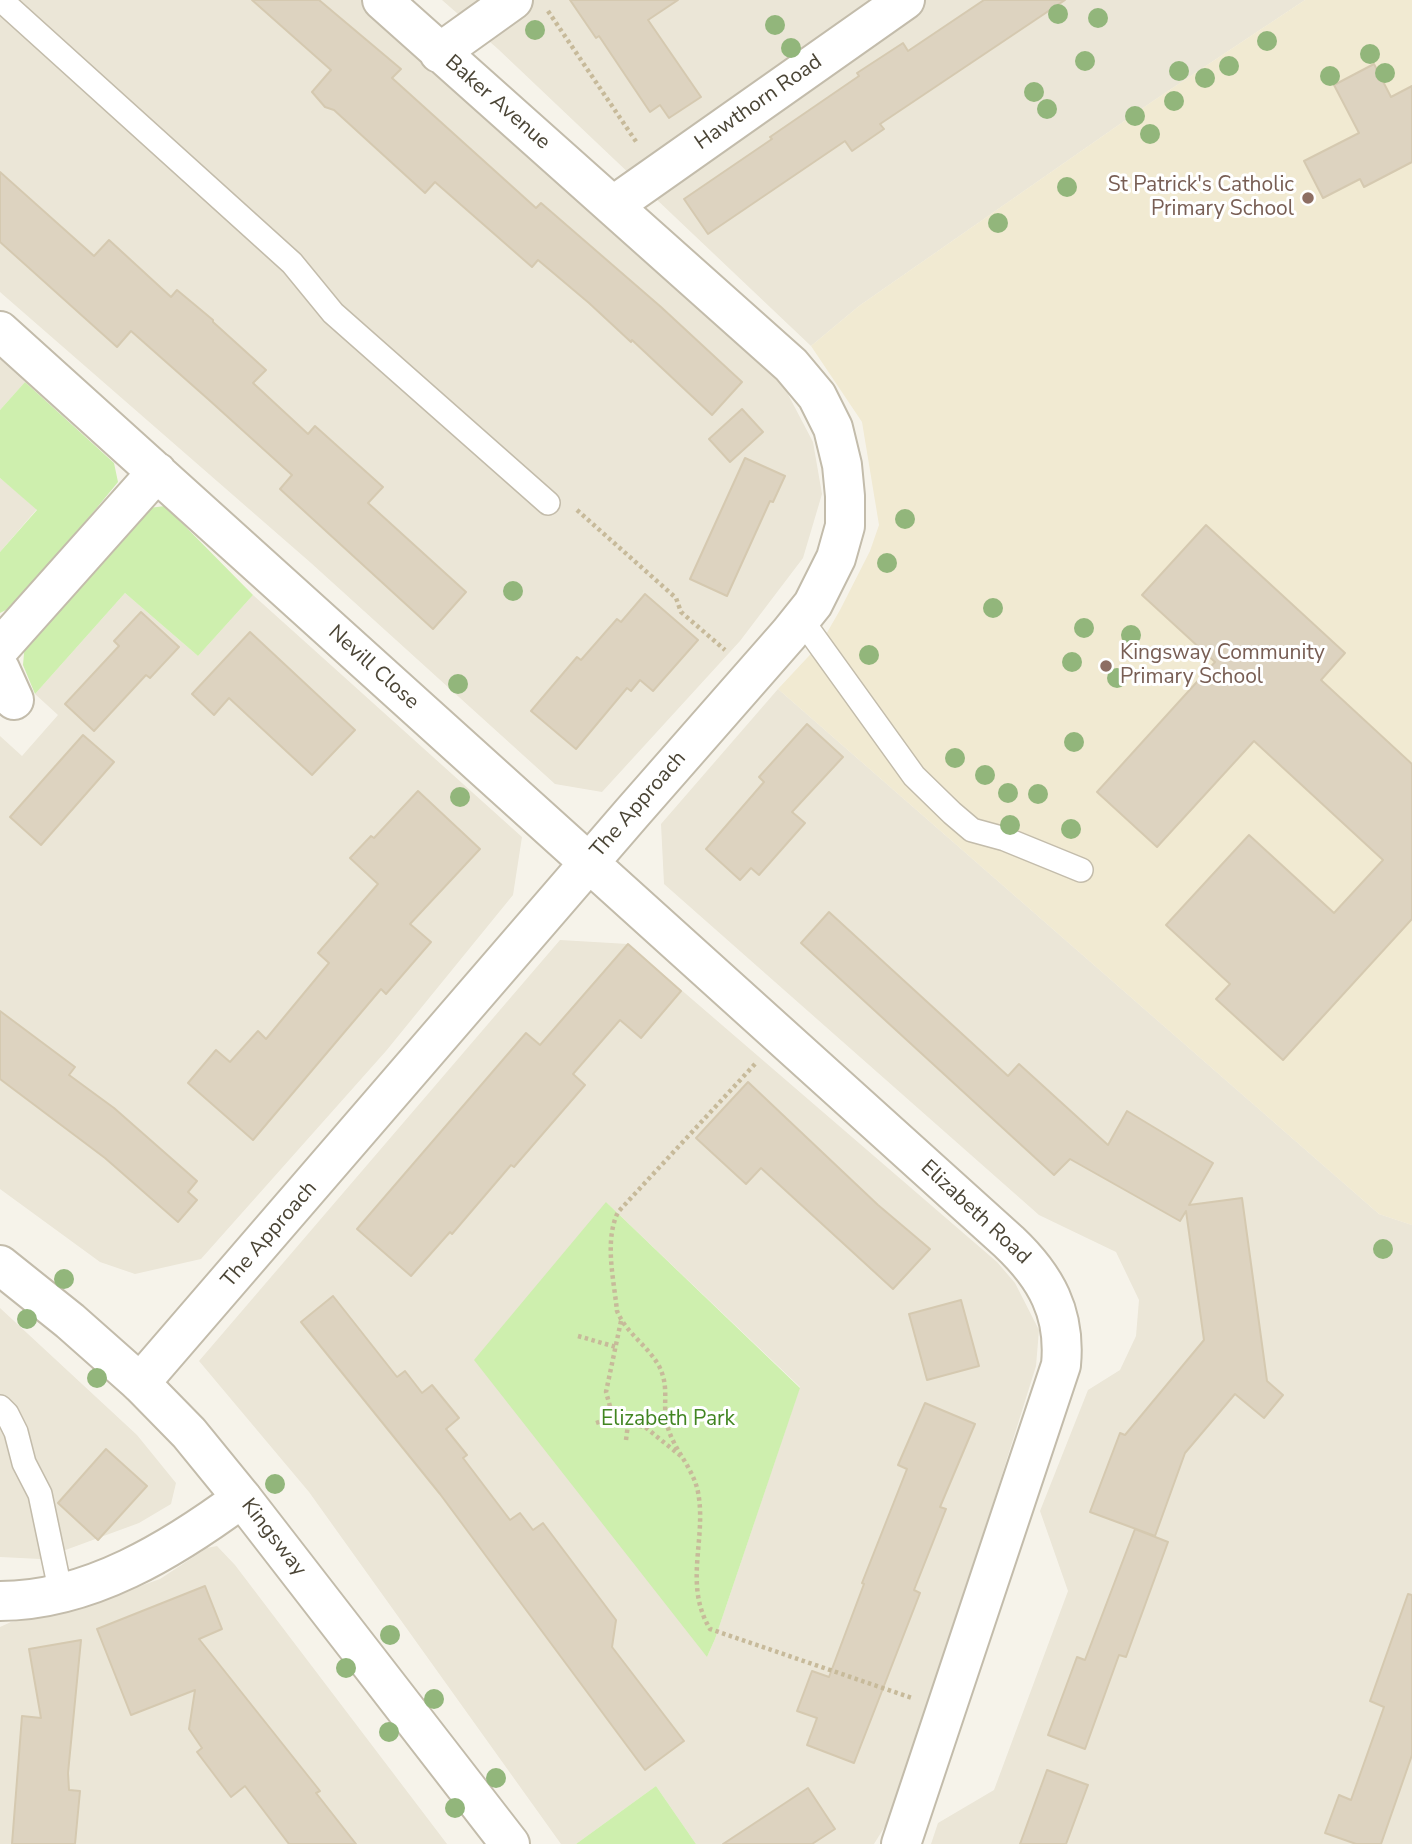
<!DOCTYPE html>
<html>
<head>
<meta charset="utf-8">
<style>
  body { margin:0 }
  canvas { display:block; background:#f6f3ea }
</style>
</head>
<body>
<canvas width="1412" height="1844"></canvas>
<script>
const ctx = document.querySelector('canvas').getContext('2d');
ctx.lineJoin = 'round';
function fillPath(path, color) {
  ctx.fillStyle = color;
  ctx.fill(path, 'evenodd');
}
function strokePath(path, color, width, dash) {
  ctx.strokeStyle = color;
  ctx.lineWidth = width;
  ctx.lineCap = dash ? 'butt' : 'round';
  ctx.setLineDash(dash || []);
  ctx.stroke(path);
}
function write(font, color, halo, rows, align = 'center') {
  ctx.font = font + ' "Nunito Sans",sans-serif';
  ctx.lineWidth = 6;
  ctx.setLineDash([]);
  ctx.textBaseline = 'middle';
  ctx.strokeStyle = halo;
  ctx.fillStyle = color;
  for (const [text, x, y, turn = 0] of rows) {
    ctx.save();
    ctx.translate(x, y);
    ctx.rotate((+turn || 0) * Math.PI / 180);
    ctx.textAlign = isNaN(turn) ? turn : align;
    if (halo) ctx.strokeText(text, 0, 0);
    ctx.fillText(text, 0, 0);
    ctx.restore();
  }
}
fillPath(new Path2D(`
  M0 0H362L781 381 813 442 822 494 803 558 740 641 602 792 555 784 311 563 0 292Z
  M442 0H1305L1153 101 859 306 811 346 498 49Z
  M0 359 25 382 0 410Z
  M0 478 37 509 0 552Z
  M125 593 198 656 253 595 522 837 513 895 386 1051 201 1259 135 1274 100 1262 0 1189V736L22 756 58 715 35 694Z
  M778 689 1379 1214 1412 1225V1844H931L938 1823 994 1790 1068 1591 1040 1511 1088 1390 1120 1370 1136 1336 1139 1300 1116 1252 1039 1215 664 884 661 824Z
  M560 940 628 944 997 1262 1015 1283 1039 1330 1036 1366 996 1494 887 1823 874 1844H696L656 1786 576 1844H561L309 1492 199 1361ZM606 1202 800 1387 715 1639 707 1657Z
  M0 1308 137 1435 176 1483 171 1504 139 1523 41 1559 0 1557Z
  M217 1546 235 1565 447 1844H0V1627L11 1622 79 1608 160 1579 207 1548Z`), '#ebe6d7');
fillPath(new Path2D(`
  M1305 0H1412V1225L1379 1214 778 689 821 643 840 610 870 551 879 525 862 422 811 346 859 306 1153 101Z`), '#f1ead2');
fillPath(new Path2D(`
  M25 382 114 463 118 482 18 604 0 613V552L37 510 0 478V410Z
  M165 506 253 595 198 656 125 593 35 694 23 665 25 642 141 509Z
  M606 1202 800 1388 715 1639 707 1657 474 1360Z
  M656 1786 696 1844H576Z`), '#ceefae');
const building = new Path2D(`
  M252 0H319L401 69 392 78 536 208 541 203 661 307 742 382 712 415 632 340 631 342 589 303 538 260 532 267 435 182 425 193 334 110 325 107 312 92 331 70Z
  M570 0H678L648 20 701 97 669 118 660 105 650 112 599 36 596 38Z
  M984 0H1065L880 124 884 129 852 151 845 141 708 234 684 199 772 139 770 137 859 76 857 73 903 43 908 51Z
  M1374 64 1391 97 1412 86V162L1364 187 1360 179 1323 198 1304 161 1359 133 1334 85Z
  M0 172 94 256 109 240 171 297 177 290 213 320V322L266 370 253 383 308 434 315 426 383 487 368 503 466 592 433 629 280 489 292 475 208 399 131 331 117 347 0 242Z
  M742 409 763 432 730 462 709 439Z
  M745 458 785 476 773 502 770 501 727 596 690 579Z
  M1206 525 1345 653 1321 680 1412 764V919L1283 1060 1216 999 1230 984 1166 925 1249 835 1334 913 1383 860 1254 741 1157 847 1097 792 1215 662 1142 595Z
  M645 594 698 640 653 691 640 680 631 691 627 688 576 749 531 711 577 657 581 660 617 619 621 622Z
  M141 612 179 647 150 678 146 675 94 731 65 704 119 646 114 641Z
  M250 632 355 730 312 775 229 698 214 715 192 694Z
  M807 724 843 757 792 812 805 823 759 875 751 868 740 880 706 849 764 782 759 777Z
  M83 735 114 762 41 845 10 817Z
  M418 791 480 849 410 924 431 942 386 994 381 989 253 1140 188 1083 216 1050 230 1062 258 1031 266 1039 329 963 318 953 378 884 350 858 371 836 374 838Z
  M829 912 1008 1076 1019 1064 1108 1145 1127 1111 1213 1163 1189 1205 1242 1198 1267 1381 1283 1395 1264 1418 1235 1394 1185 1453 1155 1536 1090 1512 1120 1433 1125 1435 1204 1340 1186 1211 1180 1221 1070 1159 1054 1175 801 943Z
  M628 944 681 991 641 1038 620 1020 573 1074 585 1085 514 1167 511 1165 452 1234 450 1232 411 1276 357 1229 526 1033 540 1045Z
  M0 1011 75 1067 69 1075 114 1108 197 1181 188 1192 197 1200 178 1222 105 1158 0 1079Z
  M748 1082 878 1205 930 1249 893 1289 761 1168 746 1184 696 1138Z
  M333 1296 397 1377 405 1371 422 1393 432 1385 459 1418 446 1429 467 1455 463 1458 510 1520 520 1513 533 1530 543 1523 616 1620 612 1647 684 1741 645 1770 440 1494 301 1322Z
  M961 1300 979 1366 927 1380 909 1314Z
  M925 1403 975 1424 940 1507 946 1509 914 1590 920 1593 854 1763 807 1745 817 1718 797 1711 812 1671 829 1677 864 1584 862 1583 907 1469 898 1465Z
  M106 1449 147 1486 98 1540 58 1503Z
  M1135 1529 1168 1542 1126 1657 1119 1655 1085 1749 1048 1735 1077 1657 1085 1660Z
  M205 1586 222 1629 199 1639 320 1791 316 1793 356 1844H289L245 1786 231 1797 197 1752 202 1748 189 1729 195 1690 131 1715 97 1629Z
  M1408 1594 1412 1595V1755L1381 1844H1356L1325 1833 1339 1795 1351 1800 1384 1707 1370 1701Z
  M81 1640 68 1773 69 1790 80 1791 75 1844H12L22 1716 41 1718 29 1649Z
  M1047 1770 1088 1785 1066 1844H1020Z
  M808 1788 835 1829 812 1844H723Z`);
fillPath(building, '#ddd3c0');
strokePath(building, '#d5c9b0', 2);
const service = new Path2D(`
  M1 0 292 263 333 313 548 503
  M801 619 914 776 952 813 972 830 1005 839 1081 870
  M0 1407 7 1414 16 1432 24 1463 40 1494 61 1594`);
const minor = new Path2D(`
  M439 53 513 0
  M614 205 905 0
  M0 331 1009 1242C1046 1277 1066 1313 1061 1365L901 1844
  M0 648 157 472
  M0 669 14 700
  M140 1383 632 813 789 634 813 604 836 558 845 526V496L842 465 833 428 817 396 791 365 382 0
  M0 1601C89 1601 173 1549 242 1498`);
const tertiary = new Path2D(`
  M0 1265 70 1321 140 1383 189 1433 242 1498 510 1844`);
strokePath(service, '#c3bcab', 26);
strokePath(minor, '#c3bcab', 42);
strokePath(tertiary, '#c3bcab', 42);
strokePath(new Path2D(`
  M548 11 637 143
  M577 510 676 598 681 612 725 650
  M755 1064 618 1212C604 1241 614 1280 617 1311 626 1333 648 1346 659 1366 670 1388 662 1403 667 1424 672 1448 693 1467 698 1492 707 1539 683 1584 710 1629L912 1698
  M621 1321 606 1392 613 1417 628 1424 645 1427 682 1457
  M578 1336 616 1347
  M596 1423 613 1417
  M626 1440 628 1424`), '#c7ba9a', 4.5, [3.5, 3.5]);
strokePath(service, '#fff', 23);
strokePath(minor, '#fff', 38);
strokePath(tertiary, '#fff', 38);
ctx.fillStyle = '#92b67b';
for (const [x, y] of [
  [1058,14],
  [1098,18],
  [775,25],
  [535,30],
  [1267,41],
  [791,48],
  [1370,54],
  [1085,61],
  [1229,66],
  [1179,71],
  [1385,73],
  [1330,76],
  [1205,78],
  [1034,92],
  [1174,101],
  [1047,109],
  [1135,116],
  [1150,134],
  [1067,187],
  [998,223],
  [905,519],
  [887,563],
  [513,591],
  [993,608],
  [1084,628],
  [1131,635],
  [869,655],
  [1072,662],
  [1117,678],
  [458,684],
  [1074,742],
  [955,758],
  [985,775],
  [1008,793],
  [1038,794],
  [460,797],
  [1010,825],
  [1071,829],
  [1383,1249],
  [64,1279],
  [27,1319],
  [97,1378],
  [275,1484],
  [390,1635],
  [346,1668],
  [434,1699],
  [389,1732],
  [496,1778],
  [455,1808]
]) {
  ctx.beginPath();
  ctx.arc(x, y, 10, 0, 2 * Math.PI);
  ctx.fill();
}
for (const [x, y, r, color] of [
  [1308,198,7,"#8d6e63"],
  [1106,666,7,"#8d6e63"]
]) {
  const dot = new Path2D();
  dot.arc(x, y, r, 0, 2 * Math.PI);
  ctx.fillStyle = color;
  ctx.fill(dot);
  strokePath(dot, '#fff', 2.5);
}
write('21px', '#4b4536', '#fff', [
  ["Baker Avenue",497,103,41],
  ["Hawthorn Road",759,103,-35],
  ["Nevill Close",373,668,42],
  ["The Approach",639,805,-49],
  ["Elizabeth Road",975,1213,43],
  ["The Approach",270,1235,-49],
  ["Kingsway",273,1538,52]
]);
write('21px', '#785e54', '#fff', [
  ["St Patrick's Catholic",1294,186],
  ["Primary School",1294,210],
  ["Kingsway Community",1120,654,"left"],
  ["Primary School",1120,678,"left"]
], 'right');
write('21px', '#418521', '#fff', [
  ["Elizabeth Park",668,1420]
]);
</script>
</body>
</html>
